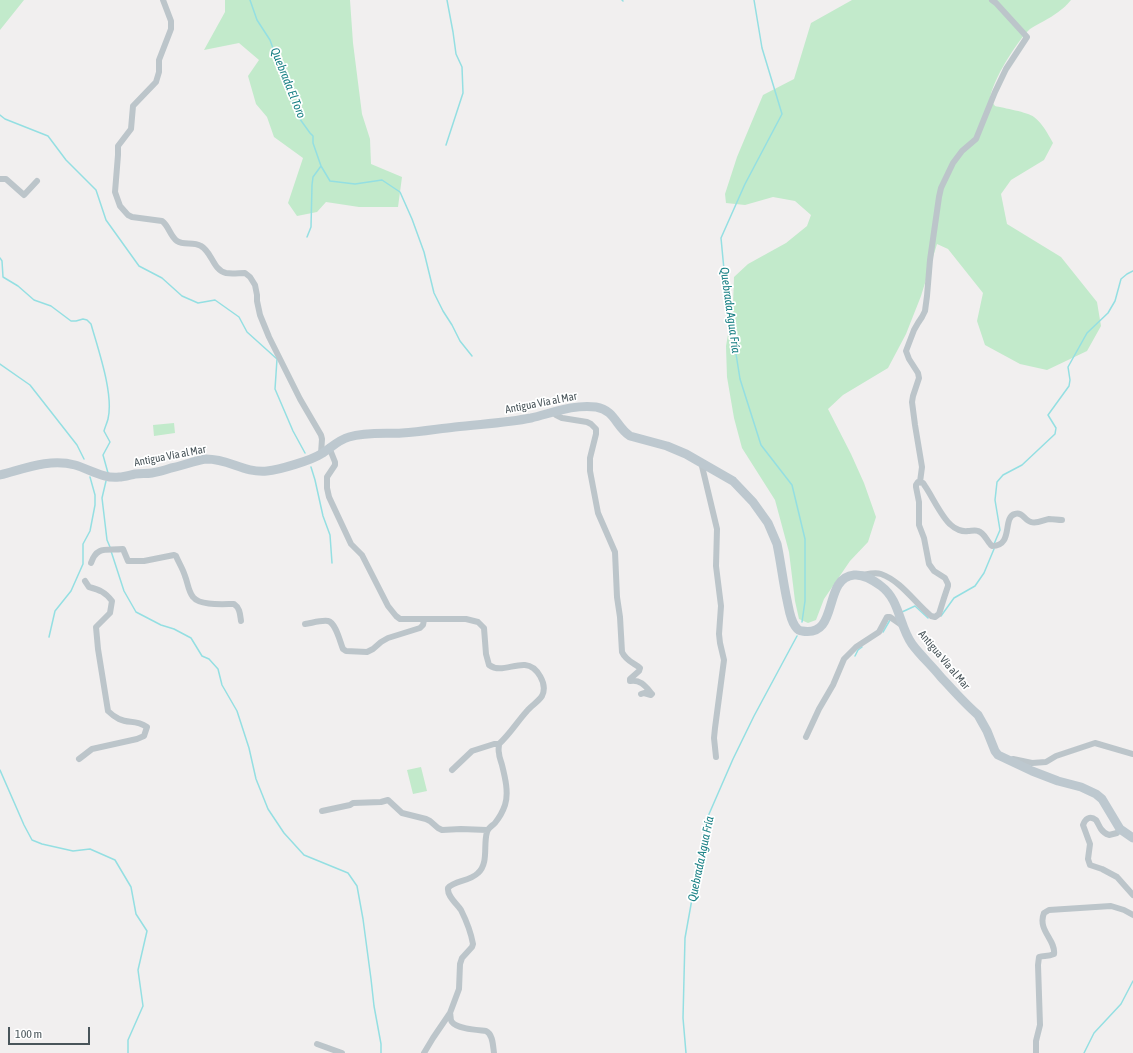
<!DOCTYPE html>
<html>
<head>
<meta charset="utf-8">
<style>
  body { margin:0 }
  #map { position:relative; width:1133px; height:1053px; overflow:hidden; background:#f1efef; font-family:"Asap Condensed",sans-serif }
  canvas { display:block }
  .scale { position:absolute; left:8px; top:1027px; width:82px; height:18px; box-sizing:border-box; border:2px solid #49555a; border-top:0; padding-left:5px; font-size:12px; line-height:14px; white-space:nowrap; color:#49555a; -webkit-text-stroke:3px #fff; paint-order:stroke }
</style>
</head>
<body>
<div id="map">
<canvas width="1133" height="1053"></canvas>
<div class="scale">100 m</div>
</div>
<script>
const ctx = document.querySelector('canvas').getContext('2d');
ctx.lineJoin = 'round';
function fillPath(path, color) {
  ctx.fillStyle = color;
  ctx.fill(path, 'evenodd');
}
function strokePath(path, color, width, dash) {
  ctx.strokeStyle = color;
  ctx.lineWidth = width;
  ctx.lineCap = dash ? 'butt' : 'round';
  ctx.setLineDash(dash || []);
  ctx.stroke(path);
}
function write(font, color, halo, rows, align = 'center') {
  ctx.font = font + ' "Asap Condensed",sans-serif';
  ctx.lineWidth = 3.5;
  ctx.setLineDash([]);
  ctx.textBaseline = 'middle';
  ctx.strokeStyle = halo;
  ctx.fillStyle = color;
  for (const [text, x, y, turn = 0] of rows) {
    ctx.save();
    ctx.translate(x, y);
    ctx.rotate((+turn || 0) * Math.PI / 180);
    ctx.textAlign = isNaN(turn) ? turn : align;
    if (halo) ctx.strokeText(text, 0, 0);
    ctx.fillText(text, 0, 0);
    ctx.restore();
  }
}
fillPath(new Path2D(`
  M0 0H24L0 30Z
  M225 0H350L353 43 362 114 370 139 371 164 402 177 398 207H359L326 202 317 212 297 216 288 203 303 158 274 137 267 117 256 104 248 76 259 60 239 43 204 50 225 12Z
  M852 0H1071C1064 9 1053 16 1044 21 1039 24 1034 26 1030 29 1017 41 992 81 990 99L995 106C1003 108 1028 112 1034 117 1043 124 1048 134 1053 143L1044 160 1011 180 1001 194 1007 224 1061 257 1097 302 1101 326 1087 351 1047 370 1020 364 985 345 977 321 983 293 948 249 937 244 921 296 906 334 888 368 843 395 828 409 851 454 864 483 876 517 868 542 850 561 824 599 816 620 808 623 799 619 795 601 789 552 775 500 742 448 734 418 727 377 726 346 733 306 734 277 748 264 786 243 807 226 811 215 795 201 773 197 745 205 726 203 725 194 737 157 763 95 794 79 811 23Z
  M174 423 175 433 154 436 153 425Z
  M421 767 427 791 413 794 407 770Z`), '#c2eacb');
strokePath(new Path2D(`
  M250 0 257 20 270 40 297 115 310 133 313 136V143L321 166 313 177 312 185 311 227 307 237
  M622 0 623 1
  M754 0 762 48 782 114 745 184 721 238 726 291 740 379 761 445 792 485 805 539V601L802 622
  M0 115 5 119 48 136 66 160 96 190 106 220 139 266 162 278 182 296 198 303 215 300 239 317 247 332 277 359 275 389 293 431 305 453
  M446 145 463 93 462 67 456 54 453 32 447 0
  M321 166 330 181 355 184 382 180 400 192 412 219 424 252 434 293 443 311 452 325 460 341 472 356
  M0 258 2 261 3 277 18 286 34 300 51 306 71 321H76L83 319 87 320 91 324C98 349 114 394 108 419 107 423 105 427 104 431L110 442 103 455 108 473
  M0 364 30 385 77 445 84 459
  M311 467 315 480 323 516 330 535 332 563
  M106 481 102 498 107 540 110 547
  M994 544 1000 530 995 500 997 482 1003 475 1022 465 1055 434 1056 428 1048 415 1069 386 1070 380 1068 367 1087 333 1108 313 1115 301 1121 279 1127 274 1133 271
  M111 551 124 591 136 612 161 625 174 629 191 638 202 656 209 659 218 669 222 685 237 711 249 748 256 779 268 809 284 833 304 855 348 873 357 886 363 919 371 979 374 1006 381 1044V1053
  M902 612 915 606 928 618
  M941 616 954 598 975 586 984 573 994 549
  M883 632 890 620
  M49 637 55 611 71 591 83 564V544L90 531 95 505V495L90 477
  M855 656 858 650 862 647
  M0 770 24 825 32 840 42 844 73 851 90 849 115 860 131 887 136 914 147 931 138 970 143 1006 128 1040V1053
  M686 1053 683 1018 685 938 706 821 733 759 754 716 797 636
  M1084 1053 1094 1033 1121 1004 1133 981`), '#94dfe2', 1.5);
strokePath(new Path2D(`
  M163 0 171 21V29L159 60V72L156 82 133 106 131 129 118 146V155L115 192 120 206 128 215 132 217 162 221C169 226 170 236 177 241 184 246 193 241 201 246 212 252 213 270 226 273 232 274 239 273 245 273L250 277 255 285 257 295V301L260 315 269 337 300 399 321 435 322 439 321 454
  M0 179H6L24 195 37 181
  M554 412 556 415 562 418 587 422 591 424 596 429V434L590 458V471L598 513 615 552 617 597 620 617 622 652C626 661 634 663 640 668L639 671 630 679V681C641 679 646 687 652 694L651 695 644 693 641 694
  M329 447 335 462V465L327 477V488L329 497 351 544 362 555 388 606 396 616 400 619H466L478 622 484 628 486 654 489 665C500 673 513 664 525 665 537 666 548 684 542 696 538 702 531 706 527 711 517 722 510 734 499 744 499 747 498 750 499 753 499 757 501 761 502 765 505 777 509 793 505 805 503 811 499 818 495 823 492 826 488 828 487 832 483 845 489 863 478 873 469 882 455 880 448 888 447 896 456 903 461 910 466 920 471 933 473 944L472 947 462 958 460 964 459 989 450 1013 433 1038 424 1053
  M701 462 717 529 716 566 721 606 719 634 720 643 724 660 715 728 714 738 716 757
  M920 482 922 467 915 425 912 402 913 396 919 378 918 373 909 359 906 351 914 330 918 323 922 317 925 311 927 296 930 260 939 197 941 188 953 163 962 151 976 139 995 92 1006 69 1027 37 996 3 992 0
  M91 563C97 545 107 551 123 549L128 561H144L174 555 176 556C179 563 183 569 185 576 188 583 188 591 193 597 200 606 223 604 234 604 240 608 240 614 241 621
  M862 575C868 574 875 572 881 574 901 581 915 603 931 616L935 617 939 614 944 598 948 586V584L945 578 934 571 929 564 924 538 919 525V502L916 487V485L918 482 923 483 925 486C932 496 942 518 951 525 955 529 962 532 968 531 971 531 975 530 978 531 985 533 987 542 992 546 1014 546 1002 517 1015 514 1022 511 1025 521 1031 522 1037 524 1043 520 1049 519 1053 519 1058 520 1062 520
  M305 624C312 623 321 620 328 621 336 623 340 642 343 649L346 651 367 652 373 649 381 642 388 638 420 628 423 625 424 620
  M806 737 819 709 833 685 844 659 856 647 879 632 887 617H890L903 626
  M79 759 92 749 137 739 144 736 147 727C135 719 129 724 119 719 115 717 111 714 108 711L98 649 96 627 110 613 112 601C105 592 100 590 89 587L85 581
  M1013 759 1032 763 1046 762 1056 756 1095 743 1133 754
  M452 770 472 751 494 744H499
  M322 811 350 805 353 803 381 802 388 800 402 813 426 819 430 821 438 828 442 830 461 829 487 830
  M1120 829 1117 833 1109 835C1106 834 1103 832 1101 829 1099 826 1098 823 1096 820 1090 815 1085 819 1083 825L1090 844 1088 859 1090 865 1102 869 1117 877 1133 895
  M450 1013C451 1016 450 1020 452 1022 457 1029 478 1030 486 1031 493 1034 493 1046 494 1053
  M317 1044 342 1053
  M1036 1053V1041L1040 1025 1038 965 1039 957C1044 955 1047 957 1054 954 1056 940 1037 930 1044 913L1049 910 1111 906 1124 910 1133 915`), '#bcc5ca', 6);
strokePath(new Path2D(`
  M0 475C24 469 49 458 75 465 89 469 104 479 119 477 124 477 130 475 135 474 141 473 146 474 152 473 158 472 165 470 171 468 182 466 196 460 206 459 230 459 243 473 267 471 279 470 312 460 321 454 331 448 338 440 349 437 366 432 385 434 402 433 420 432 437 429 455 427 480 424 506 423 531 418 552 413 574 404 596 407 615 410 616 427 630 436L667 446 686 454 733 481 753 502 768 523 777 544C781 563 783 582 787 600 789 609 790 619 795 626 797 629 799 631 802 631 840 638 822 578 854 575 864 574 873 580 881 586 900 600 899 626 912 644 920 655 931 665 940 676 952 689 964 703 978 715L987 731 995 751 998 755 1032 771 1058 781 1081 787 1096 794 1102 799 1120 829 1133 838`), '#bdc8cf', 9);
write('11px', '#49555a', '#fff', [
  ["Antigua Vía al Mar",541,403,-11],
  ["Antigua Vía al Mar",170,456,-11],
  ["Antigua Vía al Mar",944,660,50]
]);
write('italic 12px', '#1a8185', '#fff', [
  ["Quebrada El Toro",288,83,68],
  ["Quebrada Agua Fría",730,310,82],
  ["Quebrada Agua Fría",701,859,-78]
]);
</script>
</body>
</html>
